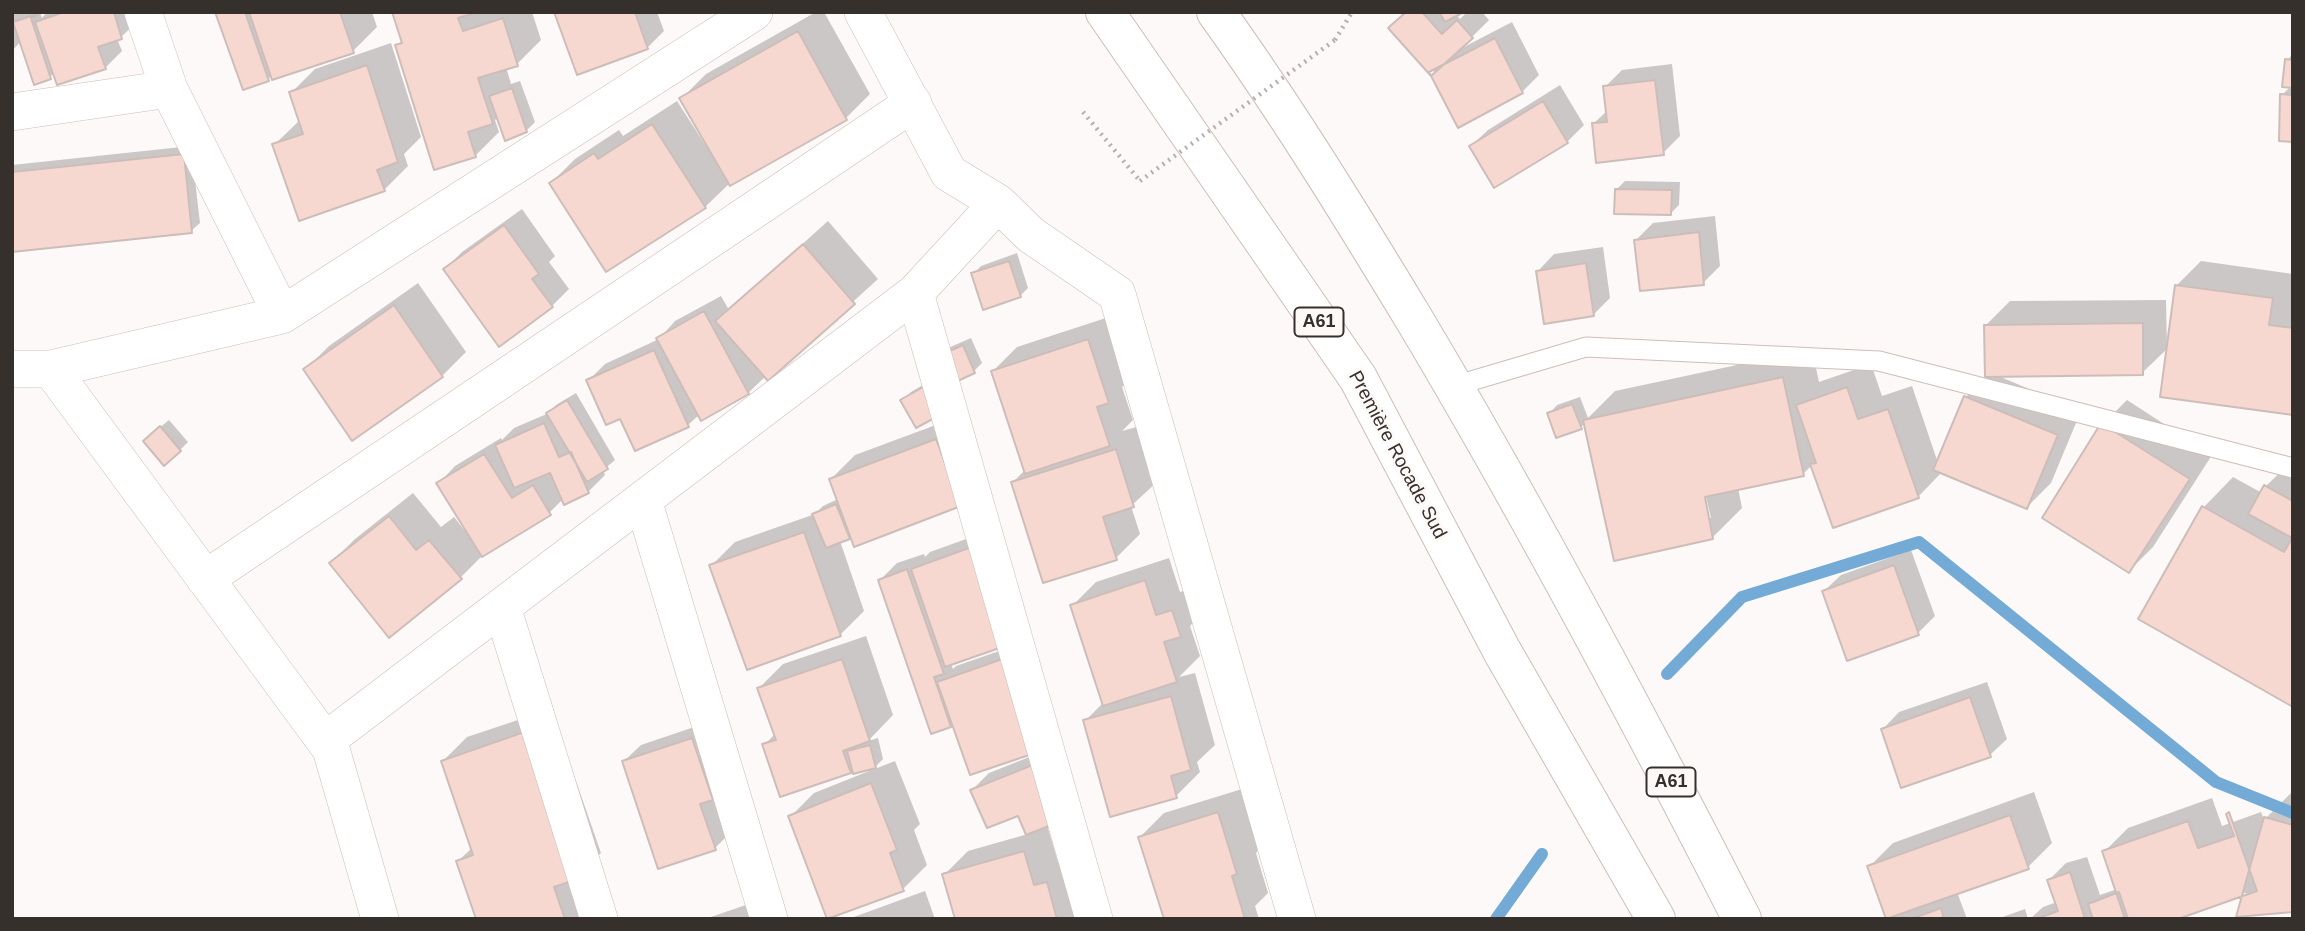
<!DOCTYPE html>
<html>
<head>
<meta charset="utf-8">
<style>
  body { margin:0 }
  #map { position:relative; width:2305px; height:931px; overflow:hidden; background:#fdf9f8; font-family:Helvetica,sans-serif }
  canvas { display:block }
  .frame { position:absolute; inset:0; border:14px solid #36302d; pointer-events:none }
</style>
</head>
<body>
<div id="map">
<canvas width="2305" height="931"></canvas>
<div class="frame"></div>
</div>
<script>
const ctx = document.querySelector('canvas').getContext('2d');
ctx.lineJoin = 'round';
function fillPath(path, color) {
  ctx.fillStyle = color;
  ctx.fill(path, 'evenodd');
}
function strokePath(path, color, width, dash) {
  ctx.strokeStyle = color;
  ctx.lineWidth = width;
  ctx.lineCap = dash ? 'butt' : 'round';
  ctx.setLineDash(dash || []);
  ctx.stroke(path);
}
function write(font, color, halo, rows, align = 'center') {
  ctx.font = font + ' Helvetica,sans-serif';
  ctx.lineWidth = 6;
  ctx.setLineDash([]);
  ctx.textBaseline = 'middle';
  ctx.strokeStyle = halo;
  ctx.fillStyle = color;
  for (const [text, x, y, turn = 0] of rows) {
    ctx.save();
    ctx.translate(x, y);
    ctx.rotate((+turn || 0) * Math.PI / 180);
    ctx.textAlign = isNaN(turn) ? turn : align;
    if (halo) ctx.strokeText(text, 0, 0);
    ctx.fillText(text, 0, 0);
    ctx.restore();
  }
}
fillPath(new Path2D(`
  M12 12H40L42 18 47 12H135L138 21 121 37 117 39 122 51 105 68 54 73 50 77 21 41 12 51Z
  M217 12H372L377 27 353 51 272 75 268 79 244 88Z
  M394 12H532L541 40 517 64 506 67 511 84 520 81 535 122 526 131 498 117 495 120 499 132 475 156 397 46 402 40Z
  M556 12H657L664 31 647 48Z
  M816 12H824L870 94 846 118 730 183 705 207 551 183 575 159 619 130 623 136 677 101 706 146 708 145 682 98 706 74Z
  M1406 12H1460L1456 14 1460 19 1467 12H1482L1489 20 1460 49 1512 22 1539 75 1522 92 1459 126Z
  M391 43 421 137 404 154 408 166 384 190 274 145 300 120 291 93 315 69Z
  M2293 54V140L2282 95 2291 86 2287 60Z
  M1672 64 1680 136 1663 153 1593 124 1608 110 1605 87 1622 70Z
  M1560 85 1584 125 1567 142 1471 146 1488 130Z
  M191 146 200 223 191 231 12 250V165Z
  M1625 181 1680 182 1679 205 1671 213 1617 189Z
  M522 209 555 256 549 262 569 289 552 306 445 269 462 252Z
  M1715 216 1720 266 1703 283 1636 240 1653 223Z
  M828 221 878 279 768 379 766 376 748 393 700 414 688 425 621 417 588 381 605 364 659 339 675 321 721 296 729 310Z
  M1603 247 1610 298 1593 315 1538 271 1554 254Z
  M1017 253 1028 288 1020 296 973 274 981 266Z
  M2201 261 2293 274V414L2177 285Z
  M418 283 466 352 442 376 353 438 305 370 329 346Z
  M2166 300 2167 349 2142 373 1996 375 2081 411 2051 483 2027 507 1942 472 1918 497 1812 465 1803 474 1738 488 1742 508 1712 538 1586 422 1581 427 1549 414 1557 405 1580 397 1588 418 1615 391 1812 349 1819 382 1871 364 1882 396 1912 386 1938 463 1966 397 1986 376V325L2010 301ZM1704 488 1711 518H1707L1701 489Z
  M1112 316 1132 378 1122 387 1133 420 1122 431 1140 426 1157 482 1131 506 1140 534 1116 558 1013 482 1025 470 993 371 1017 347Z
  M971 338 982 363 974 371 952 381 948 348Z
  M933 379 939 413 903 400 911 392Z
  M576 393 615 460 603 470 605 475 588 492 563 499 549 513 484 554 460 578 331 563 355 539 413 493 441 527 454 517 465 531 467 529 439 483 455 466 501 438 502 440 514 428 549 413 556 405Z
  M2127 400 2212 455 2153 547 2129 571 2103 424Z
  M960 416 984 481 840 541 864 611 840 635 711 566 735 542 815 514 823 506 838 499 831 479 855 455Z
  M169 420 188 442 180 450 153 433Z
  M2293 460V705L2141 618 2204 507 2233 477 2262 493 2266 486Z
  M994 529 951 664 953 669 956 666 1025 642 950 726 880 580 897 563 924 554 925 557 930 552Z
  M1911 550 1935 616 1918 633 1824 591 1841 575Z
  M1169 558 1180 592 1196 587 1204 611 1190 626 1200 656 1179 677 1195 673 1215 745 1197 762 1200 772 1176 796 1085 721 1104 702 1072 606 1096 582Z
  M866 636 893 715 868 741 878 738 883 759 872 770 895 761 920 824 914 830 927 865 903 889 790 817 814 793 869 771 868 769 853 768 850 771 764 745 775 734 759 688 783 664Z
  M1987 682 2007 739 1990 755 1883 729 1899 712Z
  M551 709 601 853 581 873 594 919H478L458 861 473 847 443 761 467 737Z
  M709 722 732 831 715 848 624 761 641 745Z
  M1052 748 1047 825 1058 862 1070 859 1088 919H957L944 875 968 851 1028 834 1019 813 972 790 989 773Z
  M1242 789 1260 848 1256 853 1268 893 1255 906 1259 919H1166L1140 837 1164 813Z
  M2293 791V910L2245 893 2173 919H2030L2043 907 2057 902 2049 880 2066 863 2087 857 2100 895 2117 889 2104 852 2128 828 2212 798 2222 826 2261 812 2264 820Z
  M2034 792 2052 843 2028 867 1957 892 1967 919H1888L1869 867 1893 843Z
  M925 891 935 919H850L851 918Z
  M766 898 773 919H705Z
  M2025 909 2028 919H1997Z`), '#0003');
strokePath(new Path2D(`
  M1667 674 1742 597 1919 542 2216 782 2293 813
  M1496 919 1542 854`), '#73abd6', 12);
const building = new Path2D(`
  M64 12H114L122 39 98 47 106 69 57 85 35 22Z
  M215 12H245L269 81 243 90Z
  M249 12H340L354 53 272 80Z
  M392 12H478L458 18 463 31 503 18 518 66 478 78 493 124 468 132 476 157 434 170 395 45 402 43Z
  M554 12H635L648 49 577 75Z
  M1406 12H1422L1442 34 1457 20 1473 38 1431 76 1388 28Z
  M1439 12H1464L1445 22Z
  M37 14 38 15 31 18 51 79 34 85 13 22Z
  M798 31 847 120 730 186 679 98Z
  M1495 38 1523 93 1458 128 1429 72Z
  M2285 59 2293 60V88L2282 87Z
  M367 65 398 162 377 170 385 191 299 221 272 144 303 134 289 92Z
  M1655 80 1664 155 1596 163 1592 123 1607 122 1603 86Z
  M512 88 527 132 505 141 489 96Z
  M2280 94 2293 95V142L2279 141Z
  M1543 101 1568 143 1494 188 1469 146Z
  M652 124 706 208 606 272 549 183 594 153 598 159Z
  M184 154 192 233 12 252V172Z
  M1615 189 1672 190 1671 215 1614 214Z
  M504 225 539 274 532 279 553 307 499 347 443 269Z
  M1699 232 1704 285 1640 291 1634 240Z
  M803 244 855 304 768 381 715 321Z
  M1009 261 1021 297 983 310 971 273Z
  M1586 263 1594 316 1544 324 1536 271Z
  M2175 285 2273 298 2269 325 2293 328V415L2160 397Z
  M394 305 443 377 352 441 303 369Z
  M704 311 749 394 701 421 656 338Z
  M2143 323V375L1985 377 1984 325Z
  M1088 339 1109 403 1097 407 1110 446 1025 474 991 371Z
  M963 345 975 373 951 384 938 356Z
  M654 350 689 427 635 451 620 419 606 425 586 380Z
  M1783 377 1804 476 1705 497 1713 539 1614 561 1583 420Z
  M925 386 940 415 916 428 900 400Z
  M1847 387 1858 419 1888 409 1919 498 1833 528 1810 464 1816 463 1796 405Z
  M1964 396 2058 435 2027 509 1933 470Z
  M567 400 608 469 587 482 546 413Z
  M1572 404 1582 429 1556 438 1547 413Z
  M544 423 559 457 571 452 589 493 564 505 550 473 514 488 495 445Z
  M2101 423 2190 479 2129 573 2042 518Z
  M160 426 181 451 164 466 143 441Z
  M936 439 961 506 854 547 829 479Z
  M1116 449 1134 507 1103 517 1117 560 1043 583 1011 482Z
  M484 454 512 498 533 485 551 515 482 557 436 483Z
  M2264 485 2293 501V707L2138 619 2202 506 2284 552 2292 538 2248 514Z
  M836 504 850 539 826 548 812 514Z
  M389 516 416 550 429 540 462 579 389 638 329 563Z
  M804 532 841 636 747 670 709 565Z
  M977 545 1011 644 945 667 911 569Z
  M1894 565 1919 635 1847 661 1822 591Z
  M907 569 944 674 934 677 951 727 931 734 878 580Z
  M1145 580 1156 615 1172 610 1181 637 1164 642 1177 682 1103 706 1070 605Z
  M1008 657 1035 753 970 775 937 682Z
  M842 659 870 741 843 751 851 773 780 797 762 744 776 740 757 688Z
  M1171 696 1191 770 1171 776 1177 798 1110 817 1083 720Z
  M1970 697 1991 757 1901 788 1881 729Z
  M527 731 578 879 554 887 565 919H476L456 861 473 855 441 761Z
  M692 738 713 800 700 804 716 850 658 869 622 761Z
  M870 745 876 768 853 774 847 751Z
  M1035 764 1059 822 1026 835 1018 816 987 828 970 790Z
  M871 783 897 850 890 853 904 891 827 919 788 816Z
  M1218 812 1237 874 1232 876 1245 919H1164L1138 837Z
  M2229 812 2257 891 2178 919H2125L2102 851 2188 821 2198 848 2234 836 2226 814Z
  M2010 815 2029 869 1886 919 1867 866Z
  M2264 817 2293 825V912L2236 917Z
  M1024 851 1034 885 1047 882 1057 919H955L942 874Z
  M2070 872 2085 919H2036L2058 911 2047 880Z
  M2119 892 2128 919H2093L2088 904Z
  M1941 908 1944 919H1911Z`);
fillPath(building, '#f6d8d1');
strokePath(building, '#cdbdb9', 2);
const service = new Path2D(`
  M1454 386 1586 347 1879 361 2293 468`);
const minor = new Path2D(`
  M143 12 169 89 282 315
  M863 12 949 173 998 203 1031 235 1117 294 1297 919
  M12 112 169 89
  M915 293 1094 919
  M12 369H51L331 749 380 919
  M51 369 282 315 754 12
  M643 500 769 919
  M205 579 913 103
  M502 607 599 919
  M325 741 915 293 998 203`);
const motorway = new Path2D(`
  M1105 12 1358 378 1502 651 1656 919
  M1216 12C1287 111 1351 215 1414 319 1531 515 1638 716 1742 919`);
strokePath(service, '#cdbeb7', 21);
strokePath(minor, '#cdbeb7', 38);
strokePath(motorway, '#cdbeb7', 40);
strokePath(new Path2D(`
  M1335 40 1352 12
  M1083 112 1140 181`), '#b5b0af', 4.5, [2, 5]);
strokePath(service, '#fff', 19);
strokePath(minor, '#fff', 37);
strokePath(motorway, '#fff', 38);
strokePath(new Path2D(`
  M1140 181 1335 40`), '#b5b0af', 4.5, [2, 5]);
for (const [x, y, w] of [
  [1319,322,49],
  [1671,782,49]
]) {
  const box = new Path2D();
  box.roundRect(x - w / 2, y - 14.5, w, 29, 5);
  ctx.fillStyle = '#fdf9f8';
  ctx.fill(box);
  strokePath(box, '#36302d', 2);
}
write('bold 18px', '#36302d', null, [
  ["A61",1319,322],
  ["A61",1671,782]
]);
write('19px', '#36302d', '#fdf9f8', [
  ["Première Rocade Sud",1397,455,62]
]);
</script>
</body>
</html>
